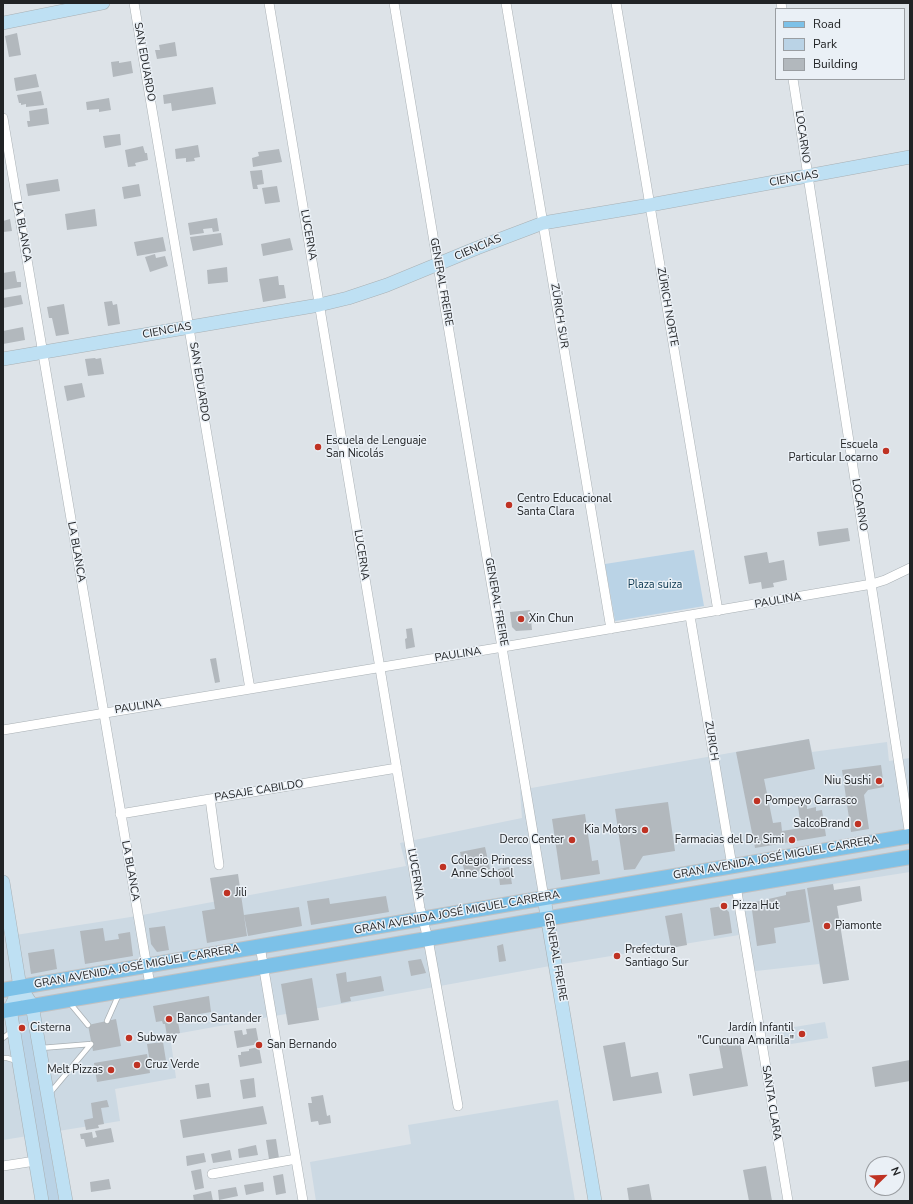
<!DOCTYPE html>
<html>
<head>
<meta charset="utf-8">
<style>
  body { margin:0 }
  #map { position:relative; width:913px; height:1204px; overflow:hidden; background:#dde3e8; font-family:"Nunito Sans",sans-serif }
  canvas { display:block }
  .frame { position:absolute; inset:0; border:4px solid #212325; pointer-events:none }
  .legend { position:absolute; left:775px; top:8px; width:130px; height:72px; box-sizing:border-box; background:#eaf0f6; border:1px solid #9a9ea2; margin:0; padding:5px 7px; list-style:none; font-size:12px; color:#212325 }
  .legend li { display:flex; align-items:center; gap:8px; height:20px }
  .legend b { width:20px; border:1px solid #9a9ea2 }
  .north { position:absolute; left:865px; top:1156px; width:40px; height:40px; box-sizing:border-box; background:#eaf0f6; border:1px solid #9a9ea2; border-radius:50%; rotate:67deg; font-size:11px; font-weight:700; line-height:16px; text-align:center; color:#212325 }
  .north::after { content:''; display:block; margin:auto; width:14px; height:18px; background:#bf3223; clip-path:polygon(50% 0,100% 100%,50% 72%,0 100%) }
</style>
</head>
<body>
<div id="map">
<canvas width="913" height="1204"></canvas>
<div class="frame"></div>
<ul class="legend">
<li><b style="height:5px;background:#7cc1e8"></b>Road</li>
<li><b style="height:11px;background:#bad3e6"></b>Park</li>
<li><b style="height:11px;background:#b2b8bd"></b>Building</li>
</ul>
<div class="north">N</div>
</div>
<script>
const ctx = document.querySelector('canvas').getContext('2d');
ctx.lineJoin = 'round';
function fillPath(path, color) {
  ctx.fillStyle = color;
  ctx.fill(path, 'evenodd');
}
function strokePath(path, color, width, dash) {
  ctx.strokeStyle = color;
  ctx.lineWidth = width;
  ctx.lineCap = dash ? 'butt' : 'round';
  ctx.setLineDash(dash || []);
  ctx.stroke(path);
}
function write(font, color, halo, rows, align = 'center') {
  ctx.font = font + ' "Nunito Sans",sans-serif';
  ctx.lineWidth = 3;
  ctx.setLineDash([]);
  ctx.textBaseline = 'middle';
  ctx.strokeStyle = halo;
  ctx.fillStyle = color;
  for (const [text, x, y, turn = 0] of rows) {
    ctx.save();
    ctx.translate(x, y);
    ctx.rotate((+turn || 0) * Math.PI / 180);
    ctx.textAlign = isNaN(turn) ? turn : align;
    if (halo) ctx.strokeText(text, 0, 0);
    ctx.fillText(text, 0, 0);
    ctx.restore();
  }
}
fillPath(new Path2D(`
  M809 739 812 752 887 742 889 761 910 758V872L833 884 849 980 823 984 819 964 747 972 739 935 550 966 170 1035 176 1078 115 1089 120 1121 3 1140V937L137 916 406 866 400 843 522 818 520 790Z
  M825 1022 828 1038 779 1046 776 1030Z
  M558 1100 575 1201H316L310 1162 411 1144 408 1125Z`), '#ccd9e3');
fillPath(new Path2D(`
  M694 550 704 606 615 621 605 564Z
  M27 1012 59 1201H45L13 1014Z`), '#bad3e6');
fillPath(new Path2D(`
  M17 33 21 55 9 57 5 36Z
  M175 42 177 56 157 59 155 50H160L159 45Z
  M119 61V63L131 61 133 73 113 77 111 62Z
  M36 74 39 87 16 91 14 78Z
  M213 87 216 104 172 111 171 103 164 104 163 95Z
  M41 91 44 105 26 107V104L21 105V103H19L17 95Z
  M109 98 111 110 99 112V109L87 110 86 102Z
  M47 108 49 124 28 127 27 121H30L29 111Z
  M120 134 121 145 105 148 103 136Z
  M198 145 200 157 194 158 195 161 186 162V158L176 159 175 149Z
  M143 146 145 153H147L148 160 135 163 136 166 128 167 125 150Z
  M279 149 282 162 253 167 252 158 259 156 258 152Z
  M262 170 264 184 257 185 258 189H253L250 171Z
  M58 179 60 191 28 196 26 184Z
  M139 184 141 196 124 199 122 187Z
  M277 186 280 202 265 204 262 188Z
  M95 209 97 226 67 230 65 214Z
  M217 218 219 231 213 232 212 228 203 229 204 233 190 235 188 223Z
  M10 219 12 231 3 232V221Z
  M221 233 223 245 193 251 190 237Z
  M163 237 166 251 137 256 134 242Z
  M290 238 293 250 263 256 261 244Z
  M155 254 156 258 165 256 168 266 150 272 145 257Z
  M227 267 228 282 208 284 207 270Z
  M15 271 17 282H21V287L3 290V273Z
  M278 276 279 285H284L286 298 263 302 259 279Z
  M21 295 23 304 3 308V298Z
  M112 301 113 305 117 304 120 324 108 326 104 302Z
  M64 304 69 334 56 336 52 318H49L47 307Z
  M23 327 25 340 3 344V331Z
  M95 358 96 359 101 358 104 374 88 376 85 359Z
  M82 383 85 397 67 401 64 386Z
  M848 528 850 541 819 546 817 532Z
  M767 552 769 563 784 560 787 580 773 583 774 587 762 589 761 582 749 584 744 556Z
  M530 610 532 630 516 631 512 627 510 612Z
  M412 628 415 647 406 649 405 639 407 638 406 629Z
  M216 658 220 682 215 683 210 659Z
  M809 739 815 769 764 779 773 823 781 822 782 831 801 828 798 806 807 804V809L816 807V811L822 810 826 836 755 848 736 752Z
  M881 765 884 787 868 790 864 795 869 829 851 832 842 770Z
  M668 802 675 851 643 856 635 869 624 870 615 809Z
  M585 814 592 861 598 860 600 874 561 880 552 819Z
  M485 847 490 869 465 874 460 852Z
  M509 867 512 884 500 885 498 869Z
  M238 874 247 936 207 943 202 911 215 909 210 878Z
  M833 884 834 890 860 886 862 901 837 906 849 980 823 984 807 888Z
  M805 889 810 922 774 928 776 943 757 946 751 903 786 895V892Z
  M386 896 389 912 311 925 307 901 329 898 330 904Z
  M723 906 729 912 732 933 714 936 710 908Z
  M299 907 302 926 248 936 244 915Z
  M682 913 687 945 671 948 665 916Z
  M165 926 169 950 157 952 151 944 149 928Z
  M103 928 105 941 119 939 118 934 130 932 133 956 85 964 80 931Z
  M503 944 506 961 499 962 497 946Z
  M54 949 57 969 31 974 28 953Z
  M421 959 426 973 411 976 408 961Z
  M346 972 347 982 381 976 384 991 350 997 351 1001 341 1003 336 974Z
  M312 978 319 1020 288 1025 281 984Z
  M209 996 211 1012 183 1017V1022H178L180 1033 167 1036 165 1024H163L162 1021 156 1022 153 1006Z
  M116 1019 121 1046 93 1051 88 1025Z
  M256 1028 259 1044 237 1048 234 1031 242 1030 243 1035 247 1034 246 1029Z
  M739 1037 748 1086 693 1096 689 1074 723 1068 718 1041Z
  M163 1042 167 1067 151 1069 147 1044Z
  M625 1042 631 1077 658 1072 662 1093 613 1101 603 1046Z
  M259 1047 262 1063 240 1067 238 1055H241V1052L249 1051V1049Z
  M147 1054 150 1073 97 1082 94 1063Z
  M910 1060V1081L875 1087 872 1067Z
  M254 1078 256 1097 243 1099 240 1080Z
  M209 1083 211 1097 197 1099 195 1085Z
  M323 1095 327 1116 330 1115 331 1123 319 1125 318 1121 311 1122 308 1103H312L311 1097Z
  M107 1100 109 1107 101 1108 104 1124 98 1125 99 1128 86 1130 84 1120 93 1118 91 1103Z
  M263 1106 267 1124 183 1138 180 1120Z
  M111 1128 114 1142 86 1147 84 1139H81L80 1134 92 1132 93 1138 97 1137 95 1131Z
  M276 1139 279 1158 269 1159 266 1140Z
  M256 1145 258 1155 239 1158 238 1149Z
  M230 1150 232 1160 213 1163 211 1154Z
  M204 1153 206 1162 187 1166 186 1156Z
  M766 1166 772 1201H749L743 1170Z
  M201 1169 204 1188 195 1190 191 1171Z
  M283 1174 286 1193 276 1195 273 1176Z
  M109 1179 111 1189 91 1192 90 1182Z
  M263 1182 264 1191 246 1195 244 1185Z
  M649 1184 652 1201H629L627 1188Z
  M236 1187 238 1196 219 1200 218 1190Z
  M211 1191 213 1201H194L193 1195Z`), '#b2b8bd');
const lane = new Path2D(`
  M69 1002 88 1025
  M107 1021 119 994
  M3 1038 11 1032
  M41 1048 91 1044
  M3 1058H7L17 1061
  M50 1093 91 1044`);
const street = new Path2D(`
  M134 3 250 689
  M269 3 420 908 428 939 458 1106
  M394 3 544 898
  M506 3 611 629
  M616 3 718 611
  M781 3 782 9
  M793 79 910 836
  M3 118 150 985
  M690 616 732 866
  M3 730 503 647 872 584 885 580 910 568
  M210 799 219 865
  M120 814 397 768
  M736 886 788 1201
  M260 946 303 1201
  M3 1166 35 1161
  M212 1174 296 1159`);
const secondary = new Path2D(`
  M3 23 103 3
  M3 359 319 305 348 298 387 285 477 248 543 223 650 205 910 157
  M3 882 20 987 32 1005 66 1201
  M544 898 595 1201
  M20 987 10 1009 42 1201`);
const primary = new Path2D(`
  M3 990 910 836
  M3 1011 910 857`);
strokePath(lane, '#a9b0b4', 6);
strokePath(street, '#a9b0b4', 10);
strokePath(secondary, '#a9b0b4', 14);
strokePath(primary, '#c1c1c2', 16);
strokePath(lane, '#fff', 4.5);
strokePath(street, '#fff', 9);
strokePath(secondary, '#bee0f3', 13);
strokePath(primary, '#7cc1e8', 14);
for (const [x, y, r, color] of [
  [318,447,4,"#bf3223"],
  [886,451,4,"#bf3223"],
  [509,505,4,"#bf3223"],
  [521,619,4,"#bf3223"],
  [879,781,4,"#bf3223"],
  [757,801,4,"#bf3223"],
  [858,824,4,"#bf3223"],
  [645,830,4,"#bf3223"],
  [572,840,4,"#bf3223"],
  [792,840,4,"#bf3223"],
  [443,867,4,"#bf3223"],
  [227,893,4,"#bf3223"],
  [724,906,4,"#bf3223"],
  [827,926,4,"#bf3223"],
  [617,956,4,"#bf3223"],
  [169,1019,4,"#bf3223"],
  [22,1028,4,"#bf3223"],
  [802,1034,4,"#bf3223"],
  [129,1038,4,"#bf3223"],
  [259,1045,4,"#bf3223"],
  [137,1065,4,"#bf3223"],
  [111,1070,4,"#bf3223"]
]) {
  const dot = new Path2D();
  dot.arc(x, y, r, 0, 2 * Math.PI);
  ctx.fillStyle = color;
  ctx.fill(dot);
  strokePath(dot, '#eaf0f6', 1.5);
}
write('11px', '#212325', '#eaf0f6', [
  ["SAN EDUARDO",144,62,80],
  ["LOCARNO",802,137,82],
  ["CIENCIAS",794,179,-10],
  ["LA BLANCA",22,232,80],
  ["LUCERNA",308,235,80],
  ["CIENCIAS",478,248,-23],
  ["GENERAL FREIRE",441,282,80],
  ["ZÜRICH NORTE",667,307,80],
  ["ZÜRICH SUR",559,316,81],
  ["CIENCIAS",167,331,-10],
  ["SAN EDUARDO",199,382,81],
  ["LOCARNO",859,505,81],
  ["LA BLANCA",76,552,80],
  ["LUCERNA",361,555,81],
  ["PAULINA",778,601,-10],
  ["GENERAL FREIRE",496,602,80],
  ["PAULINA",458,655,-9],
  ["PAULINA",138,707,-9],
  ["ZURICH",711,741,81],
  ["PASAJE CABILDO",259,791,-9],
  ["GRAN AVENIDA JOSÉ MIGUEL CARRERA",776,858,-10],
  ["LA BLANCA",130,871,80],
  ["LUCERNA",415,874,80],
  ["GRAN AVENIDA JOSÉ MIGUEL CARRERA",457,913,-10],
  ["GENERAL FREIRE",555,957,80],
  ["GRAN AVENIDA JOSÉ MIGUEL CARRERA",137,967,-10],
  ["SANTA CLARA",771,1103,81]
]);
write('11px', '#212325', '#eaf0f6', [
  ["Escuela de Lenguaje",326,441],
  ["San Nicolás",326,454],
  ["Escuela",878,445,"right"],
  ["Particular Locarno",878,458,"right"],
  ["Centro Educacional",517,499],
  ["Santa Clara",517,512],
  ["Xin Chun",529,619],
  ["Niu Sushi",871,781,"right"],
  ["Pompeyo Carrasco",765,801],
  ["SalcoBrand",850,824,"right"],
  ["Kia Motors",637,830,"right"],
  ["Derco Center",564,840,"right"],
  ["Farmacias del Dr. Simi",784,840,"right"],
  ["Colegio Princess",451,861],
  ["Anne School",451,874],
  ["Jili",235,893],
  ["Pizza Hut",732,906],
  ["Piamonte",835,926],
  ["Prefectura",625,950],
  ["Santiago Sur",625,963],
  ["Banco Santander",177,1019],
  ["Cisterna",30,1028],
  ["Jardín Infantil",794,1028,"right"],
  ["\"Cuncuna Amarilla\"",794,1041,"right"],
  ["Subway",137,1038],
  ["San Bernando",267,1045],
  ["Cruz Verde",145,1065],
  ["Melt Pizzas",103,1070,"right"]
], 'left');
write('11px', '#0c3851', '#eaf0f6', [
  ["Plaza suiza",655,585]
]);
</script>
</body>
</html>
